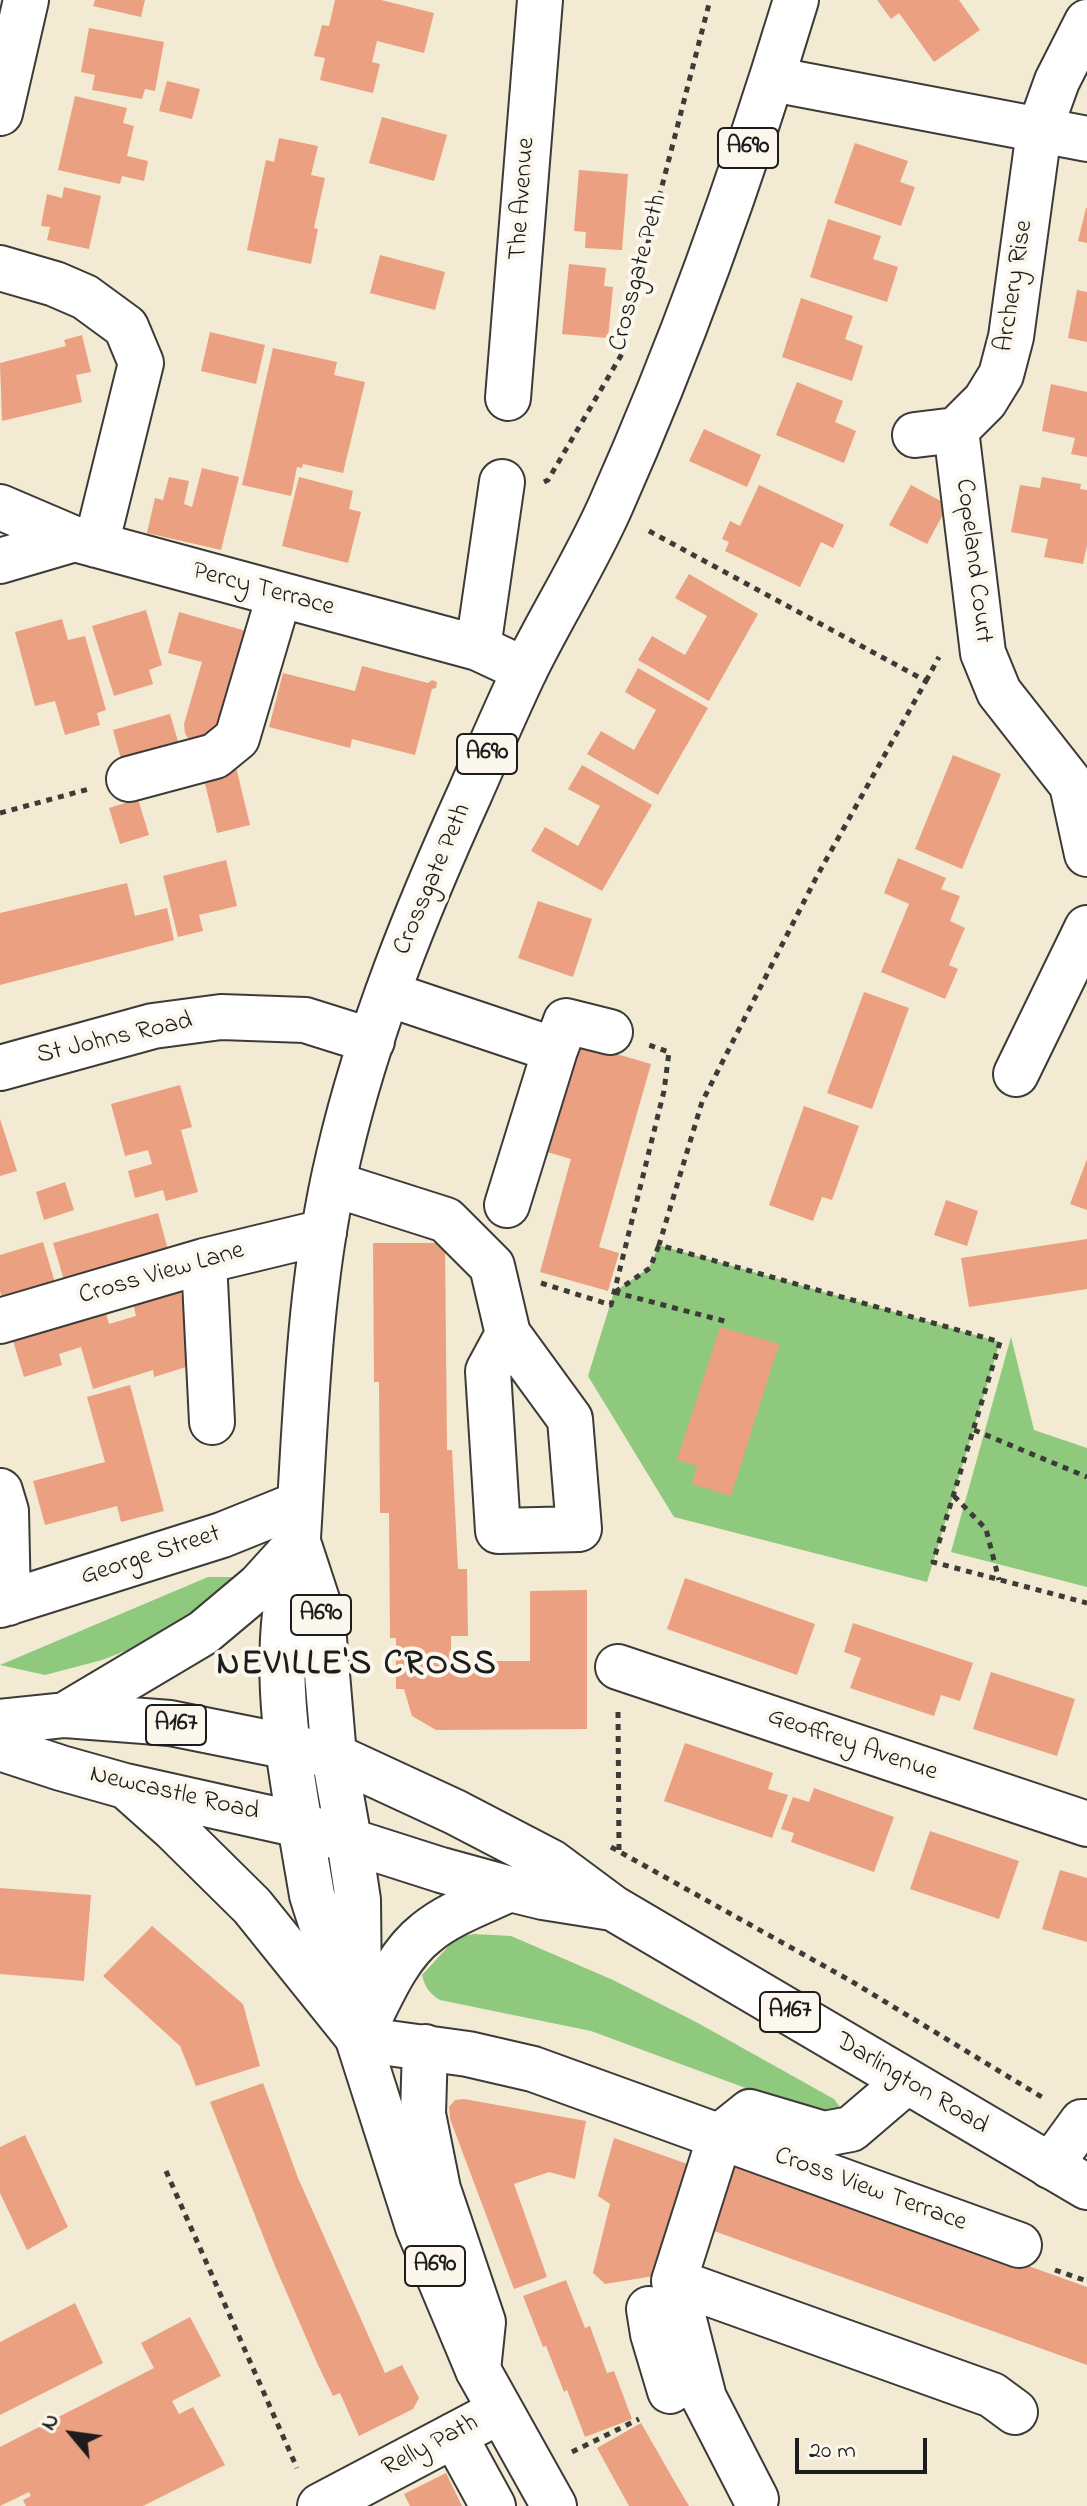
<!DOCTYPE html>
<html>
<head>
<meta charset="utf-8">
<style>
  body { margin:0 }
  #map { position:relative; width:1087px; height:2506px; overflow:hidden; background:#f2ead2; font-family:"Indie Flower",sans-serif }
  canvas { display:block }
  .north { position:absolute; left:32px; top:2394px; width:80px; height:80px; -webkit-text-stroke:6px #fbf7ec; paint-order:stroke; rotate:299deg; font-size:22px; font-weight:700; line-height:32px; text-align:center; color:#1c1c1c }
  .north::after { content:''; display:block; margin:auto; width:28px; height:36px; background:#1c1c1c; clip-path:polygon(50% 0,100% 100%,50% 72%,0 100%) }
  .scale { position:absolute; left:795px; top:2438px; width:132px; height:36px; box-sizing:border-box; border:4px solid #1c1c1c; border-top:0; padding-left:10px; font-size:24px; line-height:28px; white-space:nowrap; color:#1c1c1c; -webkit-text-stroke:6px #fbf7ec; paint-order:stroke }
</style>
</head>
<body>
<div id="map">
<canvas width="1087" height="2506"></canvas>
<div class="north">N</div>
<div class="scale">20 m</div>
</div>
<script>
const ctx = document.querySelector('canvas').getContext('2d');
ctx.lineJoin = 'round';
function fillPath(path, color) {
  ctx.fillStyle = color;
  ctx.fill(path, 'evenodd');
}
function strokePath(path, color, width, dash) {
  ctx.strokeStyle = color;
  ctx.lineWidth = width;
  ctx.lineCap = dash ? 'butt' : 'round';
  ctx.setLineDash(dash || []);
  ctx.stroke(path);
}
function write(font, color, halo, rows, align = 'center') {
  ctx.font = font + ' "Indie Flower",sans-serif';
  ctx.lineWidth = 8;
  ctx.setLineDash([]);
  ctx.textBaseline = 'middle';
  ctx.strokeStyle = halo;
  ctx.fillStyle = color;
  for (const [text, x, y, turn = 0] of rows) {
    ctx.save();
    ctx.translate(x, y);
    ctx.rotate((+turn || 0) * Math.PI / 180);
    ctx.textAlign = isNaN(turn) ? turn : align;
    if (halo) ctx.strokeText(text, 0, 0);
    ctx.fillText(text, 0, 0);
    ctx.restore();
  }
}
fillPath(new Path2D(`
  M659 1245 1000 1342 927 1582 674 1517 588 1376 614 1292 649 1268Z
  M1011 1337 1034 1430 1087 1448V1587L951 1552Z
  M208 1577H233L235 1592 179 1630 102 1660 45 1675 0 1665Z
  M474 1934 511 1936 613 1980 696 2022 834 2099 840 2107 836 2117 827 2118 591 2031 440 2000C429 1993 425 1987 422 1975L457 1937Z`), '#8ec97e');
fillPath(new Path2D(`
  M95 0H145L141 17 93 6Z
  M335 0H381L434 13 424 53 377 41 372 62 380 64 373 93 320 80 325 58 314 56 322 25 329 26Z
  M877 0H959L980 30 934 62 899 13 891 19Z
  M89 28 164 42 155 91 145 89 142 99 92 90 95 75 81 72Z
  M167 81 200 89 192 119 159 111Z
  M75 96 127 108 123 123 134 126 127 156 148 161 144 181 122 176 120 184 58 170Z
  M382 117 447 135 434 181 369 163Z
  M279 138 318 146 311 175 325 178 314 228 318 229 311 264 247 250 266 160 274 162Z
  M855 143 908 161 900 182 915 187 901 226 834 203Z
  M579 170 628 174 622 250 585 248 586 232 574 231Z
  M64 187 101 196 89 249 47 240 50 227 41 226 47 194 62 198Z
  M1086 208H1087V243L1078 241Z
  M828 219 881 236 873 259 898 267 887 302 810 277Z
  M380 255 445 272 435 310 370 293Z
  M569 264 606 268 604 286 613 287 608 338 562 334Z
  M1077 290 1087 292V342L1068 338Z
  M801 298 853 316 845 339 863 346 852 381 782 357Z
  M210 332 265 345 256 384 201 371Z
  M82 335 91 372 76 375 82 402 2 421 0 363 66 346 64 340Z
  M273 348 337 362 334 375 365 382 343 473 303 464 302 468 297 467 291 496 242 485Z
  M797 382 843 401 835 422 856 431 844 463 776 435Z
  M1051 384 1087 392V457L1071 454 1075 438 1042 431Z
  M704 429 761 455 747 487 689 461Z
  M202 468 239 477 221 550 147 533 155 498 163 500 169 477 189 481 184 504 192 507Z
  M299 477 353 491 349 509 361 512 348 563 282 546Z
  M1042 477 1081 484 1080 489 1087 490V545L1083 564 1044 557 1048 539 1011 532 1020 485 1040 488Z
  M759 485 844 525 833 548 821 542 800 587 725 551 729 542 722 539 730 521 740 526Z
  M911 485 948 505 927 544 889 525Z
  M689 574 758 614 709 701 638 660 652 636 685 655 707 616 675 598Z
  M146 610 162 665 149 670 153 684 114 696 92 626Z
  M179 612 253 633 219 737 190 742 185 733 184 724 202 662 168 653Z
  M62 619 68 640 85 636 106 710 97 713 100 725 65 735 55 701 35 706 15 632Z
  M362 666 428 683 432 680 437 682 436 688 432 689 415 755 352 739 350 748 269 727 283 673 355 691Z
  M638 668 708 708 658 795 587 754 601 731 634 750 656 710 625 692Z
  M170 714 180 748 122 763 113 730Z
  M953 755 1001 774 962 869 915 849Z
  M582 765 652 805 602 891 531 851 545 827 578 846 600 806 568 789Z
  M236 767 250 825 217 833 203 775Z
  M138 799 149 835 120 844 109 808Z
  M898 858 946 878 941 889 960 896 950 921 965 928 949 965 958 969 945 999 881 972 909 904 884 893Z
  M226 860 237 906 199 915 203 931 178 937 163 876Z
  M127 883 135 916 167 908 174 940 0 985V913Z
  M538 901 592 919 573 977 518 958Z
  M864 992 909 1008 872 1109 827 1093Z
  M572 1041 651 1064 599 1247 619 1253 608 1291 540 1272 571 1159 540 1150Z
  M180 1085 192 1127 181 1130 198 1192 166 1201 163 1190 135 1198 128 1171 152 1164 148 1150 125 1156 111 1104Z
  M804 1106 859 1126 832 1200 822 1197 813 1221 769 1205Z
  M0 1119 17 1171 0 1176Z
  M1087 1159V1210L1070 1204Z
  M65 1182 74 1210 44 1220 36 1192Z
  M946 1200 978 1211 967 1246 934 1235Z
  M158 1213 171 1261 67 1290 53 1243Z
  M1087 1239V1289L969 1307 961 1258Z
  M43 1242 56 1286 3 1302 0 1291V1255Z
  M373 1243H445L447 1450H452L458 1569H467L468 1636H451V1661H530V1591L587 1590V1729L436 1730 412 1716 404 1689H396V1638H390L389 1513H380L379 1382H374Z
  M178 1284 202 1362 154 1377 153 1370 93 1389 81 1347 59 1354 62 1365 24 1377 11 1334 104 1306 109 1324 136 1316 132 1299Z
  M720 1327 779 1344 731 1496 692 1484 697 1466 677 1460Z
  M130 1385 164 1511 121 1522 117 1506 45 1525 33 1481 105 1462 87 1397Z
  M685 1578 815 1624 797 1675 667 1629Z
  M853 1623 973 1663 960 1701 941 1695 934 1716 850 1688 861 1658 844 1652Z
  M991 1672 1075 1699 1057 1756 973 1729Z
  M685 1743 773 1773 768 1789 788 1795 772 1838 664 1801Z
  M814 1788 894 1817 874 1872 791 1842 794 1833 781 1829 793 1797 809 1802Z
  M930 1831 1019 1861 999 1919 910 1889Z
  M1060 1870 1087 1878V1942L1042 1929Z
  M0 1888 91 1895 84 1981 0 1974Z
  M152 1926 243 2004 260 2066 196 2086 180 2046 103 1976Z
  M263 2083 298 2178 385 2373 402 2365 419 2398 413 2409 359 2436 340 2393 333 2396 318 2365 275 2266 210 2102Z
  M464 2099 586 2121 575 2179 549 2172 514 2184 547 2277 514 2289 450 2119 449 2107 455 2100Z
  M25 2135 68 2227 27 2250 0 2193V2147Z
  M614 2138 693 2166 666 2274 605 2284 593 2273 610 2204 598 2196Z
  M725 2157 1087 2287V2365L700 2226Z
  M566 2280 585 2328 590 2326 607 2373 614 2371 632 2419 585 2437 567 2390 564 2392 546 2346 543 2347 523 2296Z
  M75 2303 103 2363 0 2415V2342Z
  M190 2317 221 2376 172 2401 179 2414 193 2407 225 2465 143 2506H26L23 2500 31 2496 29 2492 0 2506V2447L154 2368 141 2343Z
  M641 2423 676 2484 689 2506H629L597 2448Z
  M446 2473 462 2506H410L404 2494Z`), '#eba082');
const minor = new Path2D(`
  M772 79 1087 139
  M0 113 26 0
  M0 268 55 284 85 297 126 327 141 363 96 545
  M508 398 540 0
  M956 430 983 653 999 692 1072 785 1087 854
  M915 435 956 430 985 401 1001 375 1011 337 1039 131 1057 81 1087 22
  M0 507 75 539
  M0 561 75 539 478 648 525 670
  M478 648 502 482
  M129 779 215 756 237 738 279 596
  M388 994 555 1050 566 1021 610 1032
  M0 1068 153 1026 221 1017 305 1020 372 1041
  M1016 1074 1087 928
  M333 1184 446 1220 492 1266 508 1334 570 1419 579 1529 498 1531 488 1371 508 1334
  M507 1205 555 1050
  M204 1261 212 1422
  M0 1321 204 1261 324 1232
  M0 1491 6 1511 8 1603
  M0 1605 222 1535 299 1504
  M618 1667 1087 1824
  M359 2039 468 2054 533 2069 1019 2245
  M425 2047 423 2114 438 2189 483 2322 478 2370
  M1050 2166 1082 2122H1087
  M674 2281 992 2395 1015 2412
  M649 2309 653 2334 670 2391
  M454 2435 493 2506
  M756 2499 704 2398 674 2281 717 2146 720 2136 750 2112 824 2134 851 2129 906 2082
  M320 2506 500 2411`);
const major = new Path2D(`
  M300 1825 312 1895 418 2227 478 2370 554 2506
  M349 1840 358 1900 359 1997`);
const highway = new Path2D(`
  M299 1545 322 1615 334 1756 349 1840
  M65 1715 203 1633 259 1586 298 1543
  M0 1722 65 1715 170 1723 334 1756 455 1812 551 1862 613 1908 1087 2187
  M0 1748 61 1768 125 1786 300 1825 441 1870 510 1889 543 1897 606 1907
  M127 1787 173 1828 252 1906 359 2039C378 2004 394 1958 426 1933 450 1913 483 1902 510 1889
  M300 1825C288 1755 277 1685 285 1614 287 1588 297 1564 298 1538 306 1410 309 1280 339 1155 368 1030 417 910 470 793 488 752 506 710 525 670 552 615 585 563 610 507 683 343 744 172 796 0`);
strokePath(minor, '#3c3b37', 48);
strokePath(major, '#3c3b37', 48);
strokePath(highway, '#3c3b37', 48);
strokePath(new Path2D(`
  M544 482 548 480 623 352 653 221 710 0
  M649 531 926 681 817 876 702 1102 659 1245 1000 1342 933 1562 1087 1603
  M926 681 939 657
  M0 813 89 789
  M541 1283 611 1305 664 1091 669 1052 649 1045
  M614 1292 728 1322
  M615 1292 650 1268 659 1245
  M974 1430 1087 1477
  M954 1496 986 1529 999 1580
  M618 1712 619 1850
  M611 1847 851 1981 1045 2099
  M166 2171 297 2468
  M1055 2270 1087 2281
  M572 2452 639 2419`), '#3c3b37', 5, [6, 6]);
strokePath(minor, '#fff', 44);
strokePath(major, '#fff', 44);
strokePath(highway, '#fff', 44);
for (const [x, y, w] of [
  [748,148,60],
  [487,754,60],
  [321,1615,60],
  [176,1725,60],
  [790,2012,60],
  [435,2266,60]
]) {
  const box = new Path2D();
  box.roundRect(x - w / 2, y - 20, w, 40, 6);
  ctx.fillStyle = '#fbf7ec';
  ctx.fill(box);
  strokePath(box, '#1c1c1c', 2);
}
write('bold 24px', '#1c1c1c', null, [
  ["A690",748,148],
  ["A690",487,754],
  ["A690",321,1615],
  ["A167",176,1725],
  ["A167",790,2012],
  ["A690",435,2266]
]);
write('26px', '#1c1c1c', '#fbf7ec', [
  ["The Avenue",524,199,-86],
  ["Crossgate Peth",640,273,-75],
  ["Archery Rise",1016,286,-81],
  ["Copeland Court",972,561,83],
  ["Percy Terrace",263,591,15],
  ["Crossgate Peth",434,880,-67],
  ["St Johns Road",115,1040,-13],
  ["Cross View Lane",162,1275,-16],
  ["George Street",151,1557,-18],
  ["Geoffrey Avenue",852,1746,19],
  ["Newcastle Road",174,1795,13],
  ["Darlington Road",911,2085,31],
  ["Cross View Terrace",870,2191,20],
  ["Relly Path",431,2447,-28]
]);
ctx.letterSpacing = '2px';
write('bold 34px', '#1c1c1c', '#fbf7ec', [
  ["NEVILLE'S CROSS",357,1667]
]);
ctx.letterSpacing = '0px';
</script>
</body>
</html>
